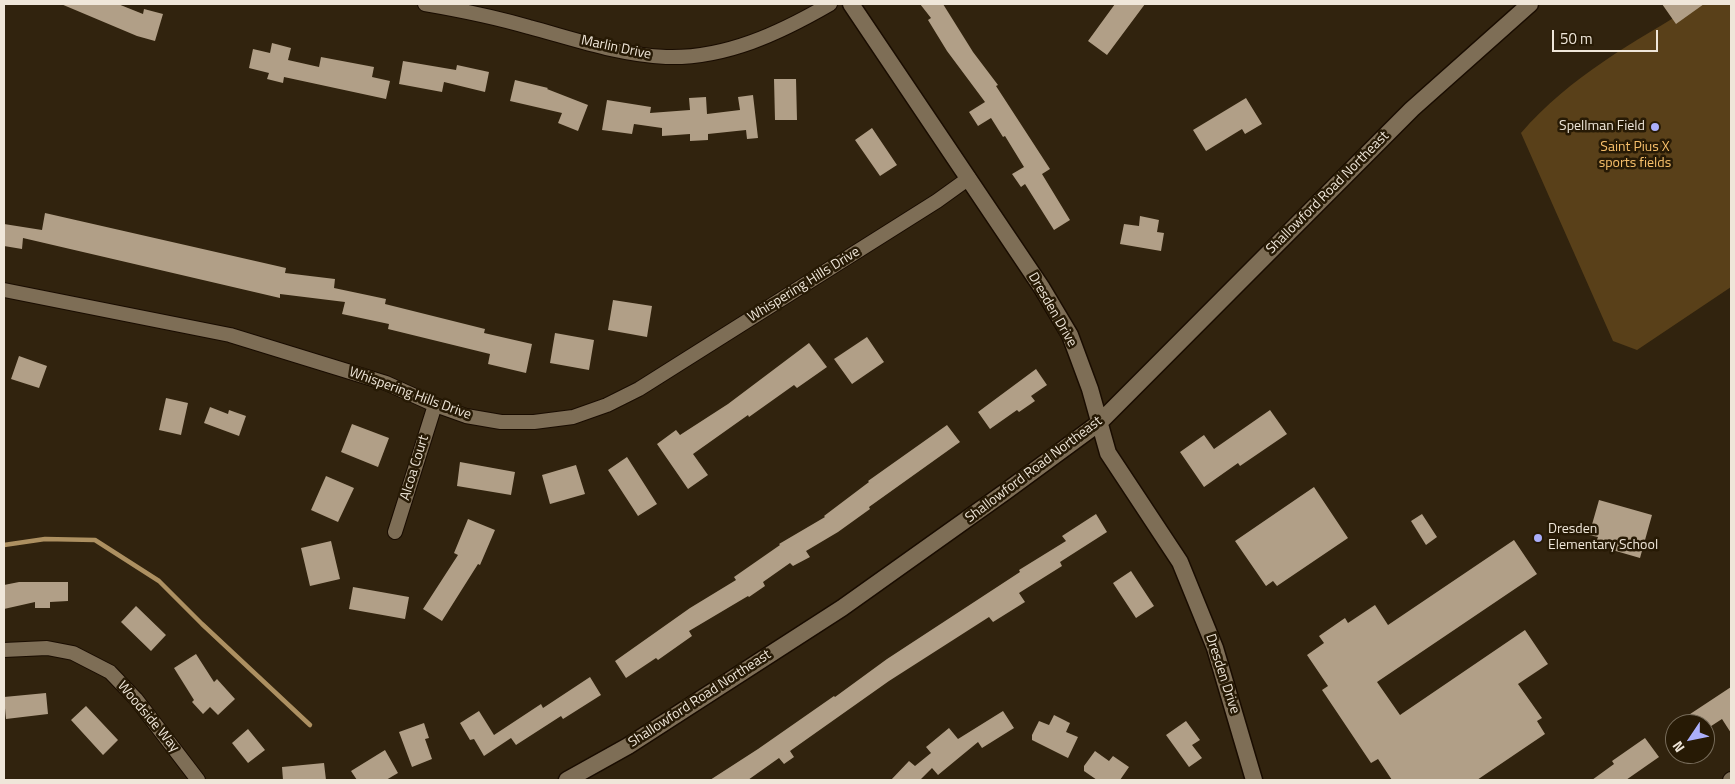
<!DOCTYPE html>
<html>
<head>
<meta charset="utf-8">
<style>
  body { margin:0 }
  #map { position:relative; width:1735px; height:784px; overflow:hidden; background:#31230e; font-family:"Titillium Web",sans-serif }
  canvas { display:block }
  .frame { position:absolute; inset:0; border:5px solid #efe6d9; pointer-events:none }
  .north { position:absolute; left:1665px; top:714px; width:50px; height:50px; box-sizing:border-box; background:#271a05; border:1px solid #776c5a; border-radius:50%; rotate:236deg; font-size:14px; font-weight:700; line-height:20px; text-align:center; color:#efe6d9 }
  .north::after { content:''; display:block; margin:auto; width:18px; height:22px; background:#abaffb; clip-path:polygon(50% 0,100% 100%,50% 72%,0 100%) }
  .scale { position:absolute; left:1552px; top:30px; width:106px; height:22px; box-sizing:border-box; border:2px solid #efe6d9; border-top:0; padding-left:6px; font-size:15px; line-height:18px; white-space:nowrap; color:#efe6d9; -webkit-text-stroke:4px #271a05; paint-order:stroke }
</style>
</head>
<body>
<div id="map">
<canvas width="1735" height="784"></canvas>
<div class="frame"></div>
<div class="north">N</div>
<div class="scale">50 m</div>
</div>
<script>
const ctx = document.querySelector('canvas').getContext('2d');
ctx.lineJoin = 'round';
function fillPath(path, color) {
  ctx.fillStyle = color;
  ctx.fill(path, 'evenodd');
}
function strokePath(path, color, width, dash) {
  ctx.strokeStyle = color;
  ctx.lineWidth = width;
  ctx.lineCap = dash ? 'butt' : 'round';
  ctx.setLineDash(dash || []);
  ctx.stroke(path);
}
function write(font, color, halo, rows, align = 'center') {
  ctx.font = font + ' "Titillium Web",sans-serif';
  ctx.lineWidth = 5;
  ctx.setLineDash([]);
  ctx.textBaseline = 'middle';
  ctx.strokeStyle = halo;
  ctx.fillStyle = color;
  for (const [text, x, y, turn = 0] of rows) {
    ctx.save();
    ctx.translate(x, y);
    ctx.rotate((+turn || 0) * Math.PI / 180);
    ctx.textAlign = isNaN(turn) ? turn : align;
    if (halo) ctx.strokeText(text, 0, 0);
    ctx.fillText(text, 0, 0);
    ctx.restore();
  }
}
fillPath(new Path2D(`
  M1697 4H1731V287L1637 350 1613 341 1521 133C1570 76 1634 42 1697 4Z`), '#594019');
strokePath(new Path2D(`
  M4 545 45 539 95 540 159 581 202 624 310 725`), '#ad9061', 4.5);
fillPath(new Path2D(`
  M61 4H118L143 14 144 9 163 14 155 41 137 36Z
  M920 4H943L973 52 998 85 996 86 1050 169 1042 174 1070 220 1054 230 1025 184 1021 187 1012 174 1024 167 1005 136 1003 137 991 118 978 126 969 112 985 102 947 51 928 20 931 18Z
  M1115 4H1145L1107 55 1088 41Z
  M1662 4H1704L1676 24Z
  M272 43 291 48 288 60 319 67 321 57 374 67 372 77 390 81 386 99 284 77 283 83 267 79 269 73 249 68 253 49 270 53Z
  M403 61 456 70 457 65 489 72 485 92 444 82 442 92 399 84Z
  M774 79H796L797 120H775Z
  M515 80 548 88 547 89 588 105 578 131 558 123 562 113 510 101Z
  M753 95 758 138 747 139 746 130 708 134V140L690 141V134L662 136V128L634 124 632 134 602 130 607 100 651 107 650 113 690 110 689 98 706 97 707 114 740 110 738 97Z
  M1246 98 1262 124 1245 134 1242 129 1206 151 1193 130Z
  M872 128 897 165 880 176 855 140Z
  M45 213 286 268 285 273 335 279 334 288 386 299 385 304 485 329 484 333 532 344 526 373 488 364 490 354 388 329 389 324 342 314 345 302 280 294V298L23 238 22 249 4 246V224L42 230Z
  M1140 216 1159 220 1157 232 1164 233 1161 251 1120 244 1124 224 1139 226Z
  M613 300 652 306 647 337 608 330Z
  M555 333 594 340 589 370 550 363Z
  M867 337 884 362 852 384 834 359Z
  M809 343 827 367 797 388 794 385 749 417 748 415 693 454 708 475 688 489 657 444 676 430 680 435 728 404Z
  M19 356 47 366 39 388 11 379Z
  M1036 369 1047 385 1031 396 1035 401 1019 412 1017 410 990 429 978 412Z
  M166 398 188 403 181 435 159 430Z
  M210 407 228 414 229 410 246 416 239 436 204 423Z
  M1270 410 1287 434 1240 466 1238 463 1204 487 1180 452 1204 435 1214 449Z
  M352 424 389 438 378 467 341 452Z
  M947 425 960 442 869 507 870 509 838 532 806 551 810 557 793 566 790 563 763 582 765 586 749 597 748 596 689 631 692 636 658 660 656 658 626 678 615 661 690 608 736 580 734 577 780 545 779 544 825 517 824 516 869 482 868 481Z
  M627 457 657 504 638 516 608 470Z
  M460 462 515 472 511 495 457 486Z
  M576 465 585 494 550 504 542 475Z
  M326 476 354 488 338 522 311 510Z
  M1314 487 1348 538 1277 586 1273 581 1266 586 1235 541Z
  M1599 500 1652 515 1640 558 1595 545 1598 537 1589 535Z
  M1096 514 1107 532 1060 562 1062 566 1019 593 1025 602 993 622 989 617 889 681 790 751 794 757 784 764 779 758 748 780H710L758 749 834 696 835 697 887 659 1020 572 1019 570 1066 541 1062 536Z
  M1422 514 1437 537 1426 545 1411 521Z
  M468 519 495 530 480 565 478 564 442 621 423 609 458 555 454 553Z
  M1514 540 1537 574 1377 682 1400 715 1525 630 1548 664 1518 684 1542 718 1537 721 1545 734 1477 780H1392L1378 759 1371 763 1322 690 1328 686 1307 655 1324 643 1319 636 1345 618 1348 623 1375 605 1388 625Z
  M331 541 340 579 310 586 301 548Z
  M1131 571 1154 606 1136 618 1113 583Z
  M19 582H68V601L50 602V608H35V602L4 609V585Z
  M353 587 409 597 405 619 349 609Z
  M136 606 166 635 151 651 121 622Z
  M196 654 214 682 217 679 235 699 218 715 210 707 203 714 192 702 194 700 174 668Z
  M590 677 601 695 563 719 561 716 516 745 511 738 484 756 474 739 470 740 460 723 479 711 494 735 541 704 543 708Z
  M1731 687V733L1722 719 1705 730V724H1675Z
  M46 693 48 714 6 719 4 697Z
  M86 706 118 740 103 755 71 720Z
  M1003 711 1014 728 982 748 978 742 938 775 932 768 920 780H891L909 761 915 766 931 753 926 747 949 728 958 739Z
  M1054 715 1070 723 1066 732 1078 737 1068 758 1032 740V735L1039 721 1049 725Z
  M1186 721 1200 740 1192 745 1202 758 1189 767 1166 735Z
  M424 723 429 738 425 739 432 759 412 767 399 732Z
  M248 729 265 750 248 763 232 743Z
  M1645 738 1659 757 1626 780H1592L1614 764 1612 761Z
  M385 750 398 773 386 780H357L351 771Z
  M1095 751 1109 761 1113 756 1129 767 1120 780H1097L1084 771V766Z
  M324 763 326 780H283L282 767Z`), '#b19f87');
const minor = new Path2D(`
  M425 4C460 10 495 17 529 27 574 39 619 55 666 57 725 59 780 33 830 4
  M4 290 230 335 386 383 435 405 466 416 501 422H534L573 417 607 405 639 389 937 201 969 178
  M395 532 435 405
  M4 650 47 648 73 653 110 672 136 699 198 780
  M1730 780 1731 779`);
const tertiary = new Path2D(`
  M851 4 1042 288 1070 335 1090 389 1108 453 1180 562 1215 648 1254 780
  M567 780 628 746 842 608 1005 492 1099 423 1412 109 1530 4`);
strokePath(minor, '#190c00', 16);
strokePath(tertiary, '#190c00', 19);
strokePath(minor, '#7e6e56', 14);
strokePath(tertiary, '#7e6e56', 16);
for (const [x, y, r, color] of [
  [1655,127,5,"#abaffb"],
  [1538,538,5,"#abaffb"]
]) {
  const dot = new Path2D();
  dot.arc(x, y, r, 0, 2 * Math.PI);
  ctx.fillStyle = color;
  ctx.fill(dot);
  strokePath(dot, '#271a05', 2);
}
write('14px', '#efe6d9', '#271a05', [
  ["Marlin Drive",616,48,12],
  ["Shallowford Road Northeast",1328,193,-45],
  ["Whispering Hills Drive",804,285,-32],
  ["Dresden Drive",1052,310,60],
  ["Whispering Hills Drive",410,394,20],
  ["Alcoa Court",415,468,-73],
  ["Shallowford Road Northeast",1034,470,-37],
  ["Dresden Drive",1222,674,72],
  ["Shallowford Road Northeast",700,699,-33],
  ["Woodside Way",148,717,50]
]);
write('14px', '#efe6d9', '#271a05', [
  ["Spellman Field",1645,127],
  ["Dresden",1548,530,"left"],
  ["Elementary School",1548,546,"left"]
], 'right');
write('14px', '#f8c06b', '#271a05', [
  ["Saint Pius X",1635,148],
  ["sports fields",1635,164]
]);
</script>
</body>
</html>
